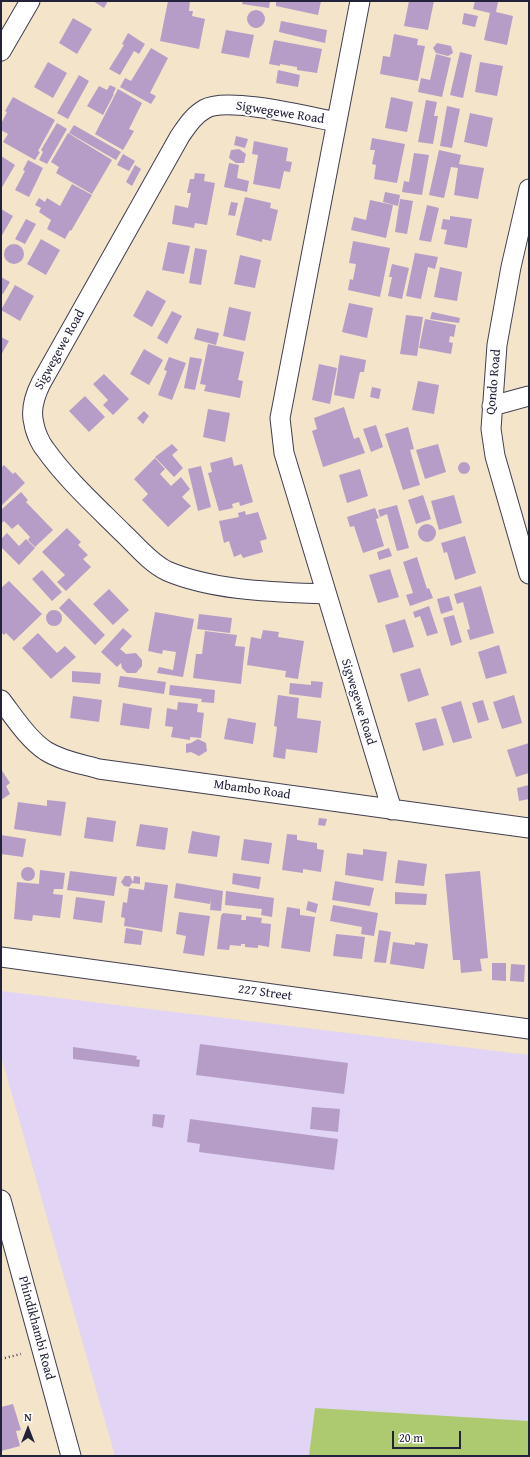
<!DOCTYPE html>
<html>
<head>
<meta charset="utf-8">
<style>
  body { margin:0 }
  #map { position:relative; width:530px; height:1457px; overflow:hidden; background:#f3e4ca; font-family:"Gentium Book Plus",serif }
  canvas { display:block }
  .frame { position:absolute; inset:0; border:2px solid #22223b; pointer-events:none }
  .north { position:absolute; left:8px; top:1409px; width:40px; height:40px; -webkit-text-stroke:3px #fff; paint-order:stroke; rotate:0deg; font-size:11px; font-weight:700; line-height:16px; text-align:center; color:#22223b }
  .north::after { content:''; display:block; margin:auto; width:14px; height:18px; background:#22223b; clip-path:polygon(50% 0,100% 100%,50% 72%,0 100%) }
  .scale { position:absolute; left:392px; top:1431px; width:69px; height:18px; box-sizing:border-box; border:2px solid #22223b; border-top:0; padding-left:5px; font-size:12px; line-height:14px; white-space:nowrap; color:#22223b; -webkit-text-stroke:3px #fff; paint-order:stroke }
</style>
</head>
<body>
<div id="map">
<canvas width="530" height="1457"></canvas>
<div class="frame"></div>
<div class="north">N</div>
<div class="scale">20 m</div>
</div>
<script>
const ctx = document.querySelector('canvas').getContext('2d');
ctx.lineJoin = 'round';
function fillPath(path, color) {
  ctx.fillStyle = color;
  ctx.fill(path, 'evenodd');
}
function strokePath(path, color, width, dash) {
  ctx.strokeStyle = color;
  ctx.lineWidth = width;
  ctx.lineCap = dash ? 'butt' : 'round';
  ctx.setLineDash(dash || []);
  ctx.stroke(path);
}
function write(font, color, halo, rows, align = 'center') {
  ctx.font = font + ' "Gentium Book Plus",serif';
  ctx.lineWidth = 4;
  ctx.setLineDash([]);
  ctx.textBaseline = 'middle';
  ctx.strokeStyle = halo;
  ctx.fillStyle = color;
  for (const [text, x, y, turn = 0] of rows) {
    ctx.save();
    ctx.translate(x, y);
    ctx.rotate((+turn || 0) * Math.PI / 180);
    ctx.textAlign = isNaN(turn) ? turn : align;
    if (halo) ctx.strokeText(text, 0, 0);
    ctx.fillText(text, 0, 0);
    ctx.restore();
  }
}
fillPath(new Path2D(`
  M1 991 529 1055V1456H115L1 1056Z`), '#e1d4f4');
fillPath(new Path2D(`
  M315 1408 529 1421V1456H309Z`), '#adca71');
fillPath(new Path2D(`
  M93 1H108L104 8Z
  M168 1H190L189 11H193L192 16 205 19 199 49 160 41Z
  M243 1H270L269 8 242 4Z
  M276 1H321L318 15 276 6Z
  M409 1H434L428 30 404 26Z
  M475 1 498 2 496 12 513 16 507 45 484 40 490 13 473 9Z
  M247 19a9 9 0 1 1 18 0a9 9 0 1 1-18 0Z
  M464 13 478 16 475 27 462 24Z
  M73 18 92 29 77 54 59 43Z
  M281 21 327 30 325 43 279 32Z
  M226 30 254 35 249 58 221 53Z
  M128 33 145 44 139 54 134 51 120 75 109 69 124 45 122 44Z
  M394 34 418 39 417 45 425 46 418 81 380 74 383 56 390 57Z
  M274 40 322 49 317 73 297 70V67L280 64V66L269 64Z
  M437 43 451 46 453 53 448 56 436 53 433 48Z
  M151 48 168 58 150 93 156 96 151 104 120 87 125 78 131 81Z
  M460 52 472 55 463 98 450 95Z
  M436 54 451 58 442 97 418 92 421 78 430 80Z
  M48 62 67 73 53 98 34 87Z
  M480 62 503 66 497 96 475 92Z
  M278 70 300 75 298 87 276 83Z
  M79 75 89 81 68 119 57 113Z
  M110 85 116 88 113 94H114L103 115 87 106 99 86 107 90Z
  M118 89 142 103 129 129 134 131 123 150 95 134Z
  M13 97 55 120 38 151 40 152 35 160 3 142 8 134 1 130V124L7 112 5 111Z
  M391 97 413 102 407 132 385 128Z
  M426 100 437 102 434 116H438L433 144 418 142Z
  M447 106 460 109 452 148 440 146Z
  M470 113 493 118 487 147 464 142Z
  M57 123 67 129 47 164 39 160 43 152 41 150Z
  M74 125 121 152 116 160 69 133Z
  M68 133 112 160 92 194 56 173 59 167 51 162Z
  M236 136 248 139 245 148 234 145Z
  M372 138 405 144 397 183 374 179 376 165 372 164 375 150H370Z
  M254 141 288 148 286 161 292 162 290 172 284 171 280 189 253 184 258 155 252 154Z
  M239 149 246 154 244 163H236L229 158 231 150Z
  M439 150 461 155 459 164 484 168 478 199 454 195 458 168 451 167 444 198 429 195Z
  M414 153 429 155 422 195 402 192 404 181 409 182Z
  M123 154 135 161 129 171 117 165Z
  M1 156 15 165 1 189Z
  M28 160 43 168 29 197 15 190 25 171 23 170Z
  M229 163 239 165 237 178 249 181 247 192 224 187Z
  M135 165 141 169 132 186 126 182Z
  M195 173 205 174 204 181 215 183 207 225 195 223 194 228 172 224 175 205 188 208 191 193H187L190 179H194Z
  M72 184 92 195 71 231 70 230 65 239 47 229 51 220 39 212 41 208 35 205 39 198 45 202 47 198 60 206Z
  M385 192 400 195 398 206 383 202Z
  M245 197 271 203 270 208 278 210 271 241 262 239V242L236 235Z
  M400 199 413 201 407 234 395 232Z
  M370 200 393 205 386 238 351 230 354 217 366 220Z
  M231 202 238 203 235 216 228 215Z
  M427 205 439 208 431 242 419 240Z
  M1 209 13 216 1 237Z
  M450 216 472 219 467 248 444 244 447 230 441 229 443 219 450 220Z
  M26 219 36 224 25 244 15 239Z
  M41 239 60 250 46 275 27 264Z
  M353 241 390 248 380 297 348 290 350 279 353 280 356 264 349 263Z
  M168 242 190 246 184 274 162 270Z
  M4 254a10 10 0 1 1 20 0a10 10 0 1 1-20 0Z
  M195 248 207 250 201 285 189 283Z
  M415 253 438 257 435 269 428 267 421 299 406 296Z
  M240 255 261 260 255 288 234 284Z
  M392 264 409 268 402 299 388 296 392 277H389Z
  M440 267 462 272 457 301 434 297Z
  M1 277 10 282 3 294 1 293Z
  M15 285 34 296 20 321 1 310Z
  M147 290 166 301 152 327 133 316Z
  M349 303 373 308 367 338 342 332Z
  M229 307 251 312 245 341 223 336Z
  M172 311 182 316 167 344 157 338Z
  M432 312 460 318 459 323 430 319Z
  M406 315 423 317 417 356 400 354Z
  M425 319 456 325 454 337 450 336 449 342 453 343 451 354 419 348Z
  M197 328 219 333 216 345 194 339Z
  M1 337 9 341 1 355Z
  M208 344 244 352 238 380 243 381 240 398 204 391 206 385 200 384Z
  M144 349 163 360 149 385 130 374Z
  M340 355 366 360 364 372H360L354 399 334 395Z
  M169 357 186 363 172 400 158 395 167 371 164 370Z
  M190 357 202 359 195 390 184 388Z
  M319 364 337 368 330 404 312 400Z
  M104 374 129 399 113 415 103 405 108 400 93 384Z
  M418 381 439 385 434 414 412 410Z
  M372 387 381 389 379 399 370 397Z
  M85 396 105 417 89 432 69 411Z
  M344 407 354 439 359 437 365 453 323 467 312 431 317 429 314 418Z
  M208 409 230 413 225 442 203 437Z
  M144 411 149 416 143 424 137 418Z
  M376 425 383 447 371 452 363 429Z
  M408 427 414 449 410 450 420 485 403 490 385 434Z
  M172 444 178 450 172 455 183 468 174 477 155 457Z
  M438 444 446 472 425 479 416 450Z
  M232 457 234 466 242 464 253 502 240 506 239 502 232 504 233 508 219 511 208 473 212 472 210 463Z
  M155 458 165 469 160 474 171 486 181 477 190 489 182 497 191 506 168 527 142 500 148 494 134 479Z
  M458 468a6 6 0 1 1 12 0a6 6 0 1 1-12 0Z
  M4 465 13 474 15 472 25 483 1 506V466L2 467Z
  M201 466 211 507 198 511 188 469Z
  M360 469 368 496 347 503 339 475Z
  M21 492 28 500 26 502 53 530 35 547 28 540 30 537 18 524 12 529 4 521 1 524V510Z
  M423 495 431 519 416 524 408 500Z
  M454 495 462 523 439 530 431 501Z
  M397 505 409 548 397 551 387 514 380 517 378 510Z
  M375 508 379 518 376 519 384 546 363 553 354 526 350 527 347 517Z
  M245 511 246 515 258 512 267 539 260 541 263 552 243 558 241 554 234 557 229 541 224 543 219 521 239 517 238 513Z
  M418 533a9 9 0 1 1 18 0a9 9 0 1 1-18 0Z
  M67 528 81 542 78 545 88 555 83 559 91 567 66 591 57 582 65 575 42 552Z
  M7 533 19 546 26 539 35 548 19 565 1 547V539Z
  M465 536 476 573 455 580 447 552 444 553 441 543Z
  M389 548 392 556 379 560 377 552Z
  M417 557 427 589 429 588 433 598 410 606 406 595 413 593 403 562Z
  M390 569 399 597 378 603 369 575Z
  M42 570 62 592 52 601 32 579Z
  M9 581 42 614 14 641 6 633 4 635 1 632V588Z
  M481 586 494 633 470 640 467 630 470 629 463 602 457 604 454 594Z
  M109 589 129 610 113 625 93 604Z
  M449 596 453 610 441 614 437 599Z
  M69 598 105 635 95 645 59 608Z
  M429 606 438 633 427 636 420 616 415 618 413 612Z
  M46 618a8 8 0 1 1 16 0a8 8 0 1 1-16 0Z
  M155 612 194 619 183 677 157 673 159 667 173 670 176 652 163 650 162 654 148 651Z
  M199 614 232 618 230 633 197 629Z
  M454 615 462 642 451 646 443 618Z
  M405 619 414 647 393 653 385 625Z
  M123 628 132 636 120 649 126 654 136 653 142 660V666L136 673H127L122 668 121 663 117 667 101 652Z
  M263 630 279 632 278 637 304 641 298 679 285 677 286 671 247 665 251 637 261 639Z
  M205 631 237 635 235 646 245 647 241 684 193 678 196 654H202Z
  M38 633 57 653 65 646 76 657 51 679 22 648Z
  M499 645 507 673 486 679 478 652Z
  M420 668 429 695 408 702 400 674Z
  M72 671 101 673 100 684 72 682Z
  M120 676 166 682 164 694 118 687Z
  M311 681 323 682 321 698 289 694 290 683 311 685Z
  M170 685 215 690 214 703 201 702 202 699 169 695Z
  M278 695 299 698 297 718 321 721 317 753 286 749 285 759 273 757 277 727 274 726Z
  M514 695 522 723 502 729 493 702Z
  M73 696 102 700 99 722 70 718Z
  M483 700 489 720 478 723 472 703Z
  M461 701 472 738 453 743 441 707Z
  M178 702 198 704 197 712 204 713 201 738 190 737V740L171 737 173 727 165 726 167 708 177 710Z
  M123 703 152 708 149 729 120 725Z
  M228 718 256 723 253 744 224 739Z
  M436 718 444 745 423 751 415 723Z
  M198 739 206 743 207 751 199 756 191 752 186 753V744L191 743Z
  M529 743V773L516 777 507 750Z
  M1 769 10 783 6 786 10 794 1 800Z
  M529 785V799L519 801 517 788Z
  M47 800 66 802 61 836 14 829 18 802 47 806Z
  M87 817 116 821 113 842 84 838Z
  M319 818 327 819 325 826 318 825Z
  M140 824 168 828 165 850 136 846Z
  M192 831 220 836 217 857 188 853Z
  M287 834 297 835V840L317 843V849L324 850 321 872 303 869V873L282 870Z
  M1 835 26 839 23 857 1 854Z
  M244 839 272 843 269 864 241 860Z
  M363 849 387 852 383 881 345 875 347 853 363 855Z
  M398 860 427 864 424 886 395 883Z
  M21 874a7 7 0 1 1 14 0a7 7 0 1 1-14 0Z
  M40 870 65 873 63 889H54L53 894 63 895 60 918 33 915 32 921 14 919 17 882 39 884Z
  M70 871 117 877 114 896 67 890Z
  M480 871 488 958 480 959 482 971 461 973 460 960H453L445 874Z
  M233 873 261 877 259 889 232 884Z
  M125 876H130L133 882 134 876 140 877V884L132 883 129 887 124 886 121 882Z
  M335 881 374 888 370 906 332 900Z
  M145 882 168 885 162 932 124 926 125 918 121 917 123 902 127 903 129 888 144 890Z
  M176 883 223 891 221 911 210 910 211 898 210 904 174 898Z
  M226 891 274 898 272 917 261 915 262 909 225 905Z
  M395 892 427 894 426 905 395 904Z
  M76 897 105 901 102 923 73 919Z
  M308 901 318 904 316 913 306 910Z
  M333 905 378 913 374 936 361 934 362 927 330 921Z
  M287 907 300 909V915L315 917 310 952 281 948Z
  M179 912 210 916 204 956 183 953 186 936 176 934Z
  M223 913 242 915 241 920H246V916L262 918 261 923 271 924 269 947 258 945V948L245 947V944H241V946L230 945 229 950 217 949 221 916Z
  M126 928 143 931 141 945 124 943Z
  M379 930 391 932 386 963 374 962Z
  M336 934 365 937 362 959 333 956Z
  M393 942 415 945V942L428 944 424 969 390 964Z
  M492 963H506V981L492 980Z
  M511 964 525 965 524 982 510 981Z
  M200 1044 348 1063 344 1094 196 1075Z
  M73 1047 137 1056 136 1059 140 1060 139 1067 73 1059Z
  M312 1107 340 1109 338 1132 310 1129Z
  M153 1114 165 1115 163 1128 152 1126Z
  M190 1119 338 1139 334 1170 199 1152 200 1144 187 1142Z
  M13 1404 21 1430 16 1431 20 1446 1 1451V1407Z`), '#b69dc7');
const minor = new Path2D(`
  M360 1 280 418 284 453 392 810
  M1 51 30 1
  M529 189 511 267 497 345 491 429 495 456 529 574
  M492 406 529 396
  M325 594C275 592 214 591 167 571 150 563 136 545 123 533 96 506 67 480 45 449 40 443 35 431 34 424 30 410 35 395 41 383L180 136C187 126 194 115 205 109 226 96 310 117 336 122
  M1 700C14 717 28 739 46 751 62 761 82 764 99 769L529 828
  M1 957 529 1029
  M1 1200 71 1456`);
strokePath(minor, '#413f50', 21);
strokePath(new Path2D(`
  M1 1359 21 1354`), '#413f50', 2.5, [1, 3]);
strokePath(minor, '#fff', 19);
write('13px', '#22223b', '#fff', [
  ["Sigwegewe Road",280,113,9],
  ["Sigwegewe Road",60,350,-61],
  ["Qondo Road",494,382,-85],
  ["Sigwegewe Road",358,702,73],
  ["Mbambo Road",252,790,8],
  ["227 Street",265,993,8],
  ["Phindikhambi Road",36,1328,75]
]);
</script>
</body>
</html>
